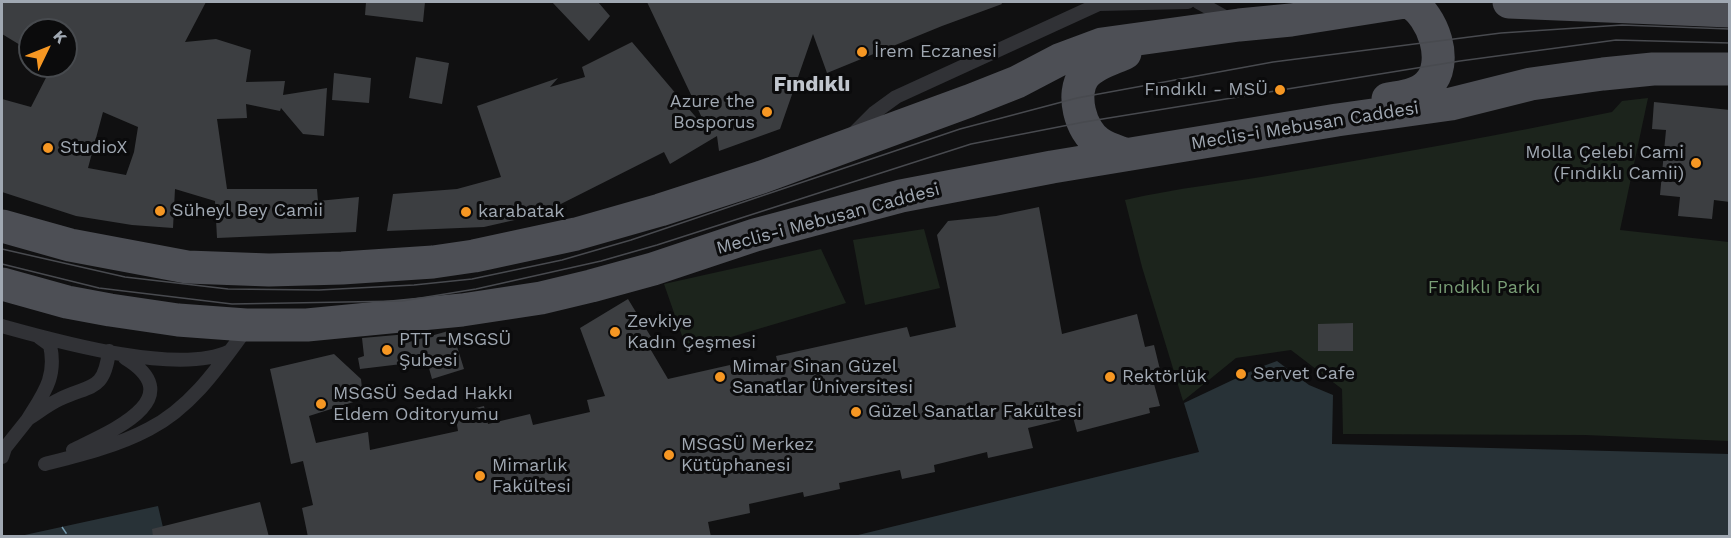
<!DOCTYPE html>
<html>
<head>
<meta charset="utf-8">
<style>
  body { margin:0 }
  #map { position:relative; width:1731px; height:538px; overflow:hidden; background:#101011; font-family:"Work Sans",sans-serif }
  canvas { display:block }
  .frame { position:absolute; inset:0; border:3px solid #a0a8b2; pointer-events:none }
  .north { position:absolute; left:18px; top:18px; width:60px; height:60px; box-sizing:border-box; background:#0b0b0c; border:2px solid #474a4e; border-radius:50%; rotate:47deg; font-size:16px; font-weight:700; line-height:24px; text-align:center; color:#a0a8b2 }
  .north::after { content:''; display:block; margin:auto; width:21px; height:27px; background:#f69723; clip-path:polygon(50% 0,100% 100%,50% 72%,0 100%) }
</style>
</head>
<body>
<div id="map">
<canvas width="1731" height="538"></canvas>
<div class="frame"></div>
<div class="north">K</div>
</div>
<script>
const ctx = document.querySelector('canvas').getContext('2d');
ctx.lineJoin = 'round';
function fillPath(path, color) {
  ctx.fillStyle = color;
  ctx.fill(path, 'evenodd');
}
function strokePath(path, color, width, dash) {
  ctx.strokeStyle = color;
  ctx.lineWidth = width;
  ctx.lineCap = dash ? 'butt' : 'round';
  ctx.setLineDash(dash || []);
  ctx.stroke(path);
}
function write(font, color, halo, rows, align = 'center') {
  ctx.font = font + ' "Work Sans",sans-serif';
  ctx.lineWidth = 6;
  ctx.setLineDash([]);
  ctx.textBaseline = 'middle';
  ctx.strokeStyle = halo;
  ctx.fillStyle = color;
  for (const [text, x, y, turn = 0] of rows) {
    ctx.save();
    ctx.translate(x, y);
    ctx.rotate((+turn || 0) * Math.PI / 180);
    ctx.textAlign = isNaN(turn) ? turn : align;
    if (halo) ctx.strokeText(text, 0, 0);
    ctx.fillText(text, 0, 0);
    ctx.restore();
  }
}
fillPath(new Path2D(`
  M1648 98 1620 230 1729 242V441L1585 435 1343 434 1342 389 1291 350 1236 358 1183 401 1142 267 1125 200C1177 188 1227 183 1279 174 1390 155 1501 135 1612 112L1622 101Z
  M924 229 940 288 865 305 853 240Z
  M821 249 846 303 687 350 664 284Z`), '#1c241c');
fillPath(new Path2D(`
  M1277 361 1309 385 1333 395 1332 444 1729 454V536H854L1199 452 1184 403 1258 368Z
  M158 506 165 536H20Z`), '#283237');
strokePath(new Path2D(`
  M62 527 68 536`), '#759baf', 1.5, [8, 6]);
fillPath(new Path2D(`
  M2 2H206L185 42 216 39 251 50 246 82 285 81 283 95 327 88 324 136 303 134 281 108 280 111 246 104 247 118 217 119 227 189H317L318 201 359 197 356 232 217 238 215 201 175 189 173 228 132 225 76 216 2 192V99L31 107 52 66H66V30H30V51L2 34ZM103 112 138 127 134 152 126 175 88 168Z
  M366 2H425L423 22 365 15Z
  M552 2H598L610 16 589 41Z
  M647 2H1001L1002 4 942 26 827 73 813 34 780 129 719 151 717 136 670 164 664 152 541 214 484 227 387 231 393 194 457 189 501 177 477 106 558 78 550 87 585 77 582 67 632 42 700 122 703 120Z
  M416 57 449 63 442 104 409 98Z
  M334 73 371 78 369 103 332 100Z
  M1654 102 1730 110V202L1714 200 1712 219 1678 216 1680 197 1660 195 1666 130 1652 129Z
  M1039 207 1062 334 1137 314 1145 347 1154 345 1163 382 1154 384 1160 406 1149 408 1150 413 1077 432 1073 417 1028 428 1033 448 988 458 987 452 934 465 935 472 902 479 900 470 839 483 840 489 804 497 803 492 749 504 750 513 708 522 711 537H308L302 508 313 505 303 461 291 464 270 369 334 354 361 379 363 399 309 416 316 443 368 432 370 450 458 431 455 413 484 406 488 424 530 414 533 425 590 412 587 400 605 396 580 328 628 299 651 337 645 340 668 379 730 365 732 374 778 364 776 356 907 327 910 337 956 327 937 235 948 221 996 216Z
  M1353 323V351H1318V324Z
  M452 330 464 369 432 379 427 361 360 369 358 358 364 356 362 338 408 334 409 342Z
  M260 502 269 537H153L152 529Z`), '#3c3e41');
strokePath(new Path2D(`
  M1198 2 1232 21
  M851 136 874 113 896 97 1099 4 1188 2
  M2 326C56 341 179 376 230 351
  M39 337 50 345C57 377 44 393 28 419 39 412 49 404 60 399 91 384 104 392 109 351
  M73 450C109 432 192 399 125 358
  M2 457 5 448 28 419
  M45 464C80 455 117 446 149 429 192 407 220 365 247 328`), '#313236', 14);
strokePath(new Path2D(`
  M1509 2 1730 11
  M1388 99C1402 97 1418 95 1428 85 1450 63 1433 15 1409 2
  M1124 154C1116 151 1106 148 1099 143 1080 131 1071 93 1084 76 1093 64 1112 59 1125 53
  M2 226 70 245 187 267 269 270 342 268 433 262 474 256 576 234 660 210 762 177 969 101 1017 82 1059 60 1102 44 1239 25 1291 20 1405 2
  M2 284 67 302 110 310 178 320 246 325H307L462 310 541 298 591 286 653 269 755 235 901 196 1052 167 1337 120 1451 104 1531 84 1603 74 1653 69H1730`), '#4d4f55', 33);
strokePath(new Path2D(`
  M2 249 125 277 228 289 319 290 414 285 472 279 562 260 631 240 960 129 1077 98 1273 62 1501 33 1622 25 1730 29
  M2 264 99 288 232 304 402 301 476 289 601 261 657 245 971 144 1084 122 1460 61 1616 40 1730 43`), '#484a4f', 1.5);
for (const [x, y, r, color] of [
  [862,52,6,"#f69723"],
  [1280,90,6,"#f69723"],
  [767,112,6,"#f69723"],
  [48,148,6,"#f69723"],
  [1696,163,6,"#f69723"],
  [160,211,6,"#f69723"],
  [466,212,6,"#f69723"],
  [615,332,6,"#f69723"],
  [387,350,6,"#f69723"],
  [1241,374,6,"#f69723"],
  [720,377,6,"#f69723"],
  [1110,377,6,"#f69723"],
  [321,404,6,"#f69723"],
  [856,412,6,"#f69723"],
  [669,455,6,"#f69723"],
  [480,476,6,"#f69723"]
]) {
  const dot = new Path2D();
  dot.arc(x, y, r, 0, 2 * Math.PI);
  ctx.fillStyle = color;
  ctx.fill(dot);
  strokePath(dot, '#0b0b0c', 2);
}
write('18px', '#a0a8b2', '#0b0b0c', [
  ["İrem Eczanesi",874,52],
  ["Fındıklı - MSÜ",1268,90,"right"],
  ["Azure the",755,102,"right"],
  ["Bosporus",755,123,"right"],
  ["StudioX",60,148],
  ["Molla Çelebi Cami",1684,153,"right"],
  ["(Fındıklı Camii)",1684,174,"right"],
  ["Süheyl Bey Camii",172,211],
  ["karabatak",478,212],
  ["Zevkiye",627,322],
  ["Kadın Çeşmesi",627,343],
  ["PTT -MSGSÜ",399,340],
  ["Şubesi",399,361],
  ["Mimar Sinan Güzel",732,367],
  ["Sanatlar Üniversitesi",732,388],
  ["Servet Cafe",1253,374],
  ["Rektörlük",1122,377],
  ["MSGSÜ Sedad Hakkı",333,394],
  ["Eldem Oditoryumu",333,415],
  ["Güzel Sanatlar Fakültesi",868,412],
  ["MSGSÜ Merkez",681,445],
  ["Kütüphanesi",681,466],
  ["Mimarlık",492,466],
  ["Fakültesi",492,487]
], 'left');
write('18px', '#a0a8b2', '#0b0b0c', [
  ["Meclis-i Mebusan Caddesi",1305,126,-9],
  ["Meclis-i Mebusan Caddesi",828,219,-15]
]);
write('18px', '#799e76', '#0b0b0c', [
  ["Fındıklı Parkı",1484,288]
]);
write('bold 21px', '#c1c6ce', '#0b0b0c', [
  ["Fındıklı",812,85]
]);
</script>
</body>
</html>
